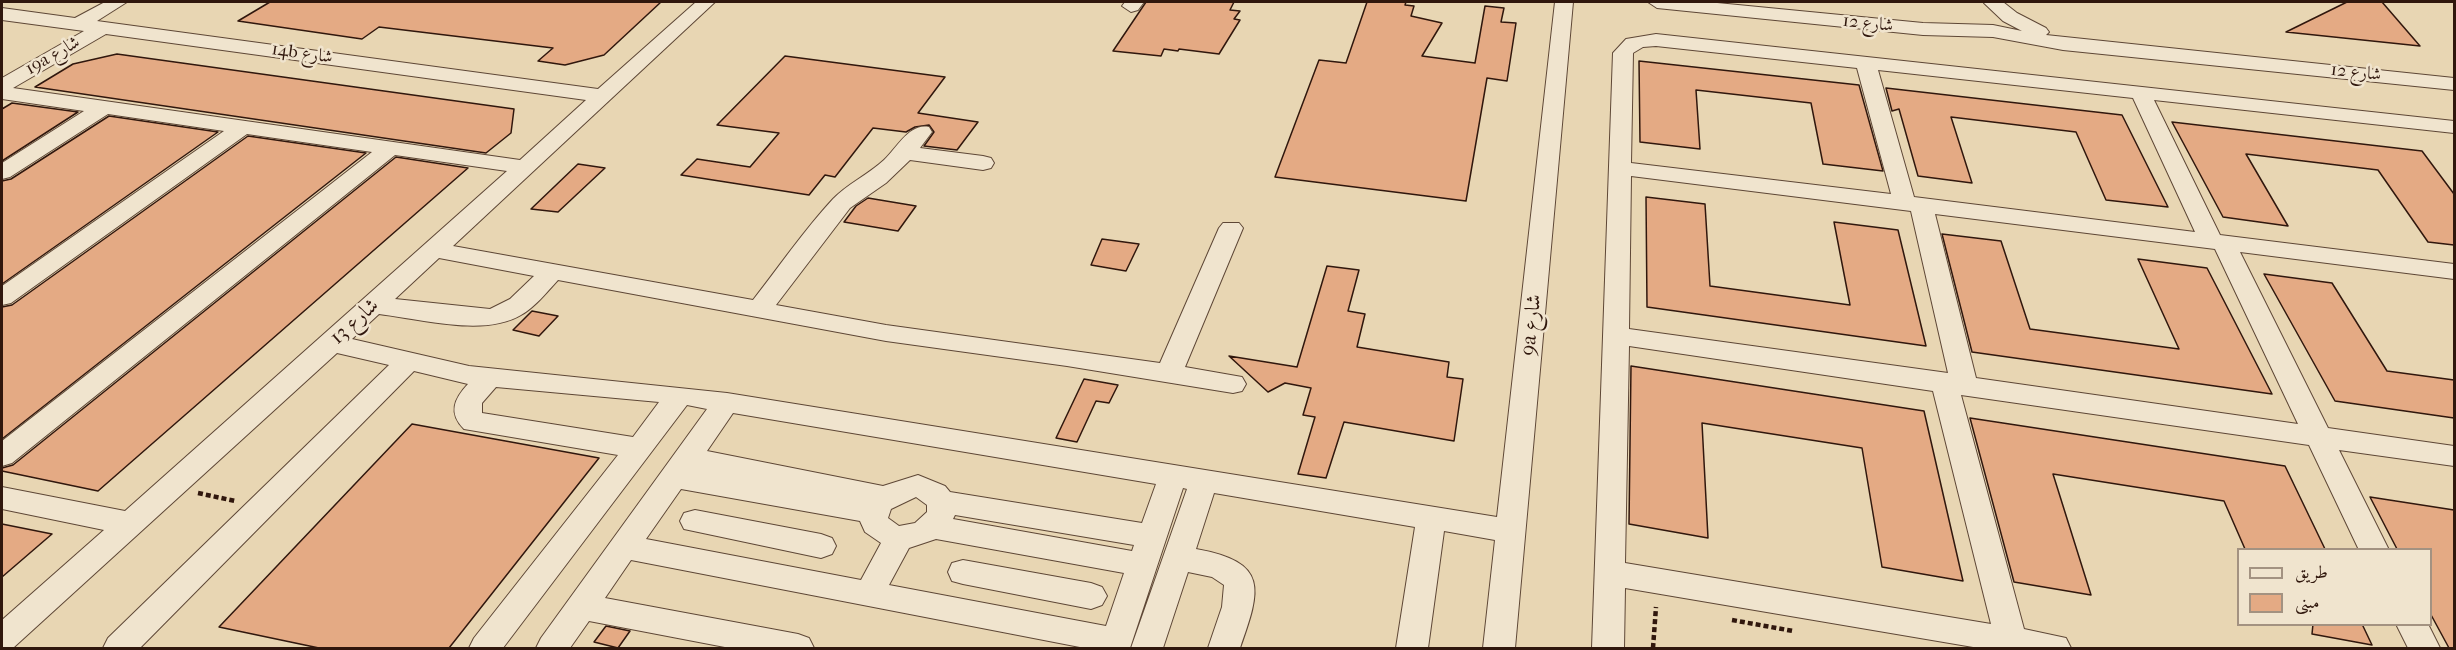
<!DOCTYPE html>
<html>
<head>
<meta charset="utf-8">
<style>
  body { margin:0 }
  #map { position:relative; width:2456px; height:650px; overflow:hidden; background:#e8d6b3; font-family:"IM FELL French Canon",Amiri,serif }
  canvas { display:block }
  .frame { position:absolute; inset:0; border:3px solid #30170d; pointer-events:none }
  .legend { position:absolute; left:2237px; top:548px; width:195px; height:78px; box-sizing:border-box; background:#f0e4ce; border:2px solid #a39281; margin:0; padding:8px 10px; list-style:none; font-size:18px; color:#30170d }
  .legend li { display:flex; align-items:center; gap:12px; height:30px }
  .legend b { width:30px; border:2px solid #a39281 }
</style>
</head>
<body>
<div id="map">
<canvas width="2456" height="650"></canvas>
<div class="frame"></div>
<ul class="legend">
<li><b style="height:8px;background:#f0e4ce"></b>طريق</li>
<li><b style="height:16px;background:#e4aa84"></b>مبنى</li>
</ul>
</div>
<script>
const ctx = document.querySelector('canvas').getContext('2d');
ctx.lineJoin = 'round';
function fillPath(path, color) {
  ctx.fillStyle = color;
  ctx.fill(path, 'evenodd');
}
function strokePath(path, color, width, dash) {
  ctx.strokeStyle = color;
  ctx.lineWidth = width;
  ctx.lineCap = dash ? 'butt' : 'round';
  ctx.setLineDash(dash || []);
  ctx.stroke(path);
}
function write(font, color, halo, rows, align = 'center') {
  ctx.font = font + ' "IM FELL French Canon",Amiri,serif';
  ctx.lineWidth = 5;
  ctx.setLineDash([]);
  ctx.textBaseline = 'middle';
  ctx.strokeStyle = halo;
  ctx.fillStyle = color;
  for (const [text, x, y, turn = 0] of rows) {
    ctx.save();
    ctx.translate(x, y);
    ctx.rotate((+turn || 0) * Math.PI / 180);
    ctx.textAlign = isNaN(turn) ? turn : align;
    if (halo) ctx.strokeText(text, 0, 0);
    ctx.fillText(text, 0, 0);
    ctx.restore();
  }
}
const building = new Path2D(`
  M270 2H661L604 55 565 65 538 61 553 48 379 27 362 39 238 21Z
  M1146 2H1234L1230 10 1240 11 1234 19 1240 20 1219 54 1179 49 1178 51 1164 49 1161 56 1113 51Z
  M1367 2H1406L1405 5 1414 6 1411 16 1442 23 1422 56 1475 63 1485 6 1504 8 1501 22 1516 23 1507 81 1487 78 1466 201 1275 177 1319 60 1346 63Z
  M2347 2H2382L2420 46 2286 32Z
  M117 54 514 109 511 133 486 153 35 87 73 64Z
  M785 56 945 77 918 113 978 122 957 150 924 146 934 132 929 125 915 127 906 132 873 128 835 177 825 175 809 195 681 175 697 159 750 167 779 133 717 125Z
  M1639 61 1859 85 1883 171 1823 164 1811 103 1696 90 1700 149 1640 142Z
  M1886 88 2122 115 2168 207 2106 200 2076 132 1951 117 1972 183 1918 176 1899 109 1892 111Z
  M12 103 78 112 2 161V109Z
  M109 116 218 132 2 284V181L11 179Z
  M2172 122 2422 151 2454 194V245L2428 242 2378 170 2246 154 2288 226 2223 217Z
  M248 136 366 153 2 439V307L12 305Z
  M396 157 468 168 98 491 2 471V468L13 465Z
  M578 164 605 168 558 212 531 209Z
  M1646 197 1705 204 1710 286 1850 305 1834 222 1898 230 1926 346 1647 307Z
  M868 198 916 206 898 231 844 222 856 206Z
  M1942 234 2001 241 2030 329 2179 349 2138 259 2207 268 2272 394 1972 352Z
  M1102 239 1139 244 1126 271 1091 265Z
  M1327 266 1359 270 1348 311 1365 314 1357 347 1449 362 1447 377 1463 379 1454 441 1344 422 1326 478 1298 474 1315 417 1303 415 1311 388 1285 383 1268 392 1229 356 1297 367Z
  M2264 274 2332 283 2387 371 2454 380V418L2335 401Z
  M532 311 558 316 539 336 513 330Z
  M1631 366 1924 411 1963 581 1882 567 1862 448 1702 423 1708 538 1629 524Z
  M1084 379 1118 385 1109 403 1096 401 1077 442 1056 438Z
  M1970 418 2285 466 2325 549H2245L2224 501 2053 474 2091 595 2014 582Z
  M412 424 599 458 449 648H319L219 627Z
  M2370 497 2454 510V648H2449L2430 613V549H2397Z
  M2 524 52 534 2 577Z
  M2313 624H2362L2372 645 2312 634Z
  M606 626 630 631 618 648 594 642Z`);
fillPath(building, '#e4aa84');
strokePath(building, '#30170d', 1.5);
const minor = new Path2D(`
  M105 2H127L97 21 598 89 696 2H715L453 246 753 300C779 267 804 230 833 199 847 184 868 175 884 160 897 148 909 123 929 127L932 132 920 148 983 156 991 158 994 163 991 168 983 170 910 160 886 183 850 208 776 305 886 325 1160 363 1219 228 1223 223H1239L1243 228 1185 367 1242 377 1246 384 1242 391 1233 393 1067 366 886 341 558 280C546 293 535 307 521 315 485 337 420 319 379 314L352 339 469 366 727 393 1497 517 1555 2H1573L1515 648H1483L1495 540 1444 531 1428 648H1396L1415 527 1214 493 1196 549C1269 562 1261 589 1240 648H1208L1222 607 1224 585 1212 577 1188 572 1163 648H1131L1187 489 1183 488 1130 648H1085L631 560 605 598 798 634 809 638 814 648H730L589 621 570 648H536L541 638 707 409 687 405 503 648H469L474 638 618 455 464 429C448 413 454 399 468 384L414 371 140 648H103L108 638 389 365 337 353 13 648H2V620L104 530 2 509V487L125 511 507 171 395 155 12 463 2 466V441L372 152 247 134 11 303 2 305V286L224 131 108 114 10 177 2 179V163L84 111 2 99V78L84 31 2 20V8L75 18ZM106 34 586 100 520 160 13 88ZM439 258 534 276 510 299 490 309 395 299ZM496 387 659 402 633 437 482 413V403ZM733 413 1156 484 1142 523 950 492 945 486 918 475 883 486 707 451ZM681 489 860 521 865 532 881 543 861 580 646 539ZM916 497 927 505V512L915 523 899 526 888 518 891 509ZM955 515 1134 545 1132 551 953 519ZM936 539 1124 573 1106 626 889 585 909 548Z
  M1125 2H1144L1138 10 1131 12 1122 6Z
  M1648 2H1707L1923 23 1993 25 2022 31 2003 21 1984 3 2003 2 2017 13 2046 28 2049 32 2046 35 2454 78V90L2063 50 1993 37 1923 35 1657 8Z
  M1656 34 2454 121V133L2154 100 2220 235 2454 264V279L2240 252 2328 428 2454 446V466L2339 450 2389 550H2359L2309 445 1961 395 2024 629 2066 638 2071 648H1979L1625 588 1624 648H1592L1613 53 1626 39ZM1656 46 1857 68 1891 194 1631 163 1633 53 1643 47ZM1878 70 2133 98 2195 232 1914 197ZM1631 176 1911 211 1948 373 1629 329ZM1935 214 2215 249 2298 424 1976 378ZM1629 346 1933 391 1991 624 1625 563Z
  M695 510 821 534 832 538 836 546 832 554 821 558 684 529 680 521 684 513Z
  M963 560 1091 583 1102 587 1107 596 1102 605 1091 609 963 584 952 581 948 572 952 563Z
  M2396 624H2428L2440 648H2408Z`);
strokePath(minor, '#5e4736', 2);
strokePath(new Path2D(`
  M198 493 235 501
  M1732 620 1793 631
  M1653 648 1656 607`), '#30170d', 4.5, [5, 3]);
fillPath(minor, '#f0e4ce');
write('18px', '#30170d', '#f0e4ce', [
  ["شارع 12",1868,24,6],
  ["14b شارع",302,54,8],
  ["19a شارع",53,56,-30],
  ["شارع 12",2356,73,6]
]);
write('21px', '#30170d', '#f0e4ce', [
  ["شارع 13",355,322,-42],
  ["9a شارع",1532,325,-84]
]);
</script>
</body>
</html>
